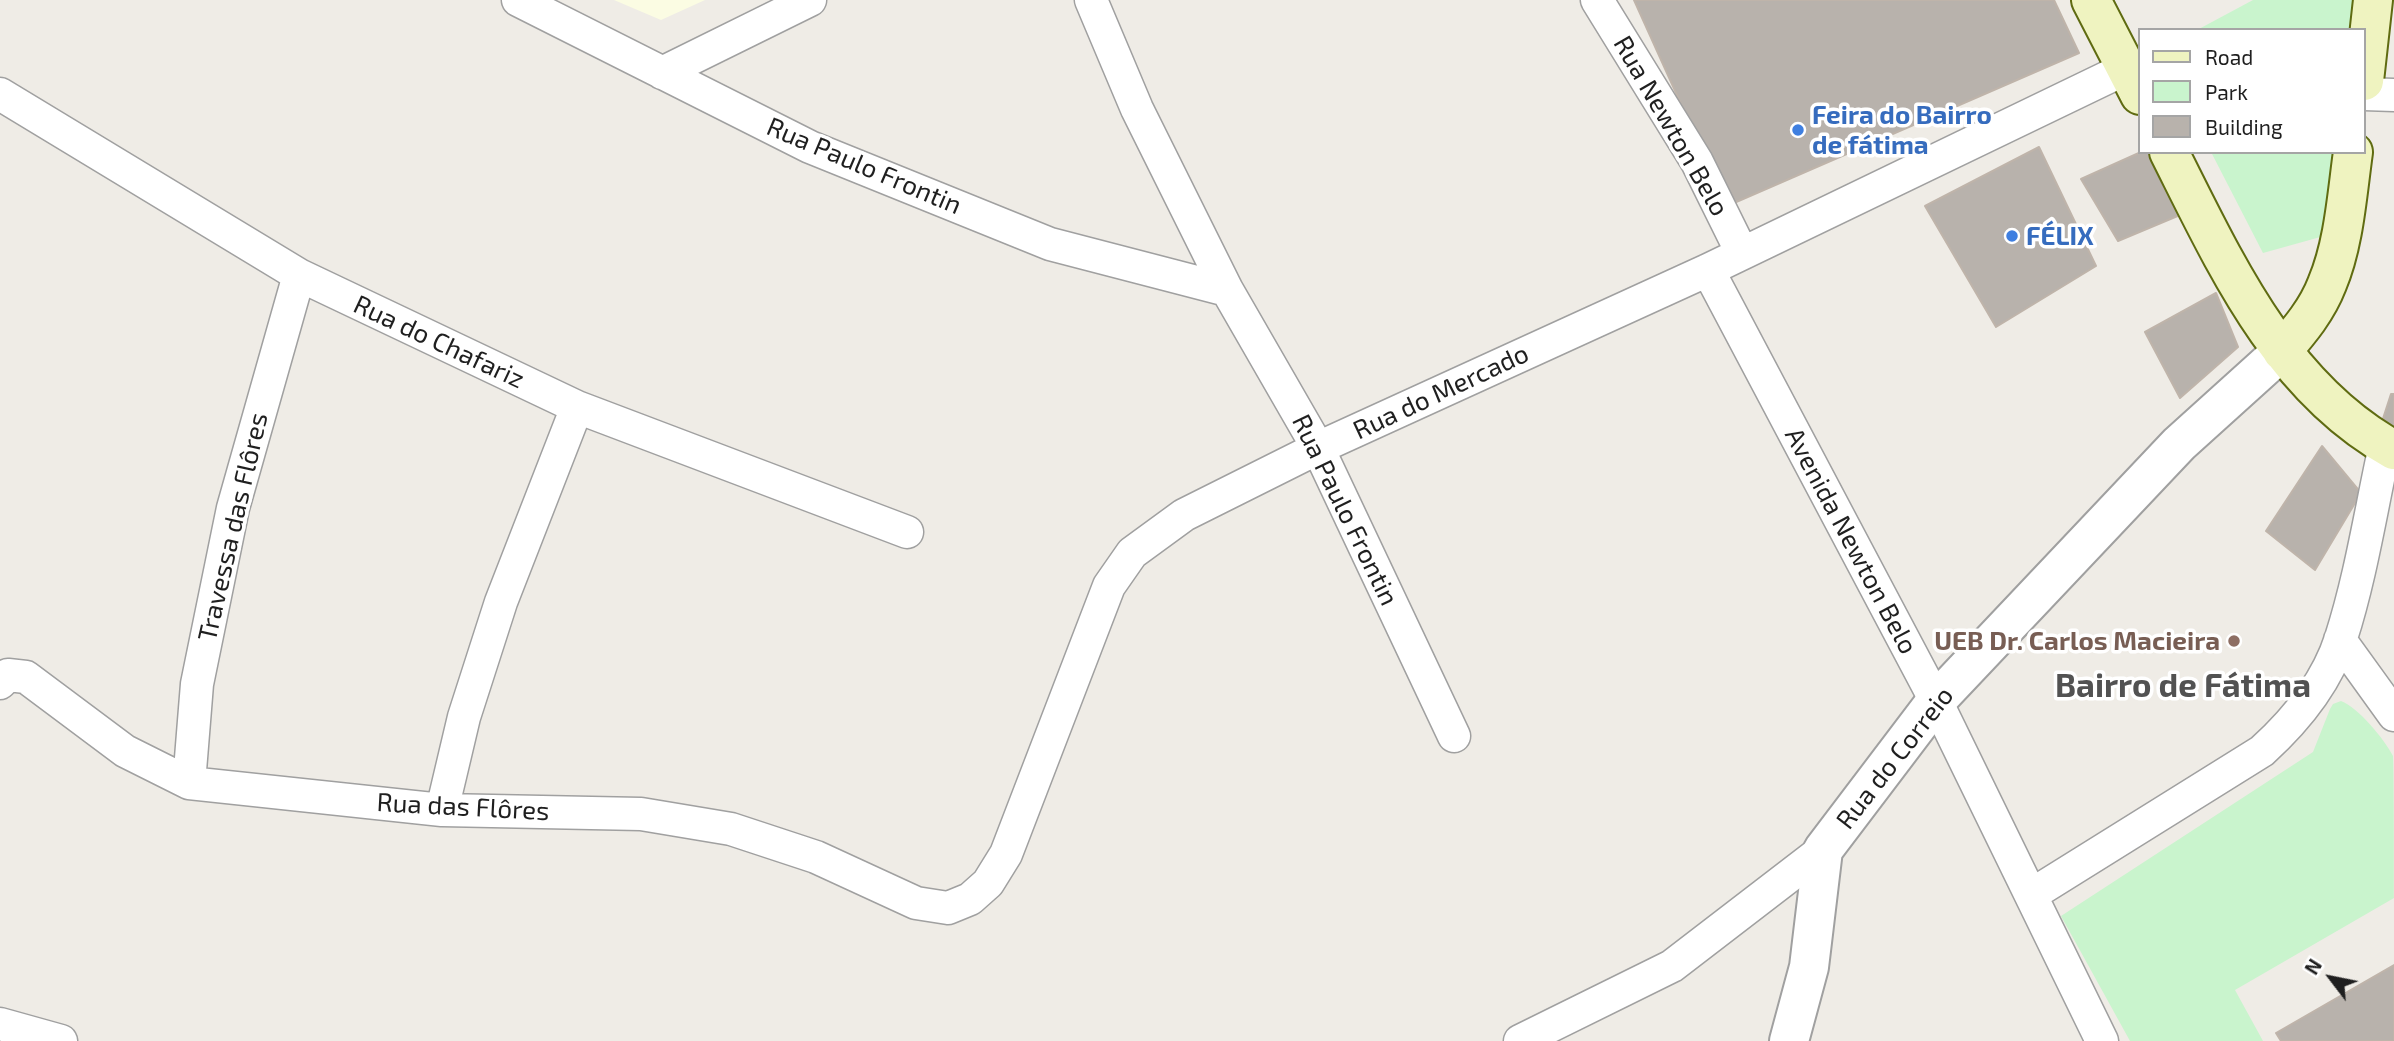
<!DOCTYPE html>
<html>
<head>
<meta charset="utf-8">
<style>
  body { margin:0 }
  #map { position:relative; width:2394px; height:1041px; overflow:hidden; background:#efece6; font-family:"Exo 2",sans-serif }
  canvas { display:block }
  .legend { position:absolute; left:2138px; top:28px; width:228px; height:126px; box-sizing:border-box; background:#fff; border:2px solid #a5a5a5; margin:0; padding:9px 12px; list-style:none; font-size:21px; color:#1f1f1f }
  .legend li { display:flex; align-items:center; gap:14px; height:35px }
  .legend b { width:35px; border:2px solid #a5a5a5 }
  .north { position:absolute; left:2296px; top:943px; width:70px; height:70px; -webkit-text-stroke:5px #fff; paint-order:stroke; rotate:302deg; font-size:19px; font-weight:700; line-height:28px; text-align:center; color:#1f1f1f }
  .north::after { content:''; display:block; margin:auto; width:24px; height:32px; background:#1f1f1f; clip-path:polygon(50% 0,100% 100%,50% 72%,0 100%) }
</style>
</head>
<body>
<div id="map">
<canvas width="2394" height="1041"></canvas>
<ul class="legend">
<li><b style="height:9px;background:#eff3c0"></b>Road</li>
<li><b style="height:19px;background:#c9f4cd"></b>Park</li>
<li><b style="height:19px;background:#b8b2ac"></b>Building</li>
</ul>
<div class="north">N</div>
</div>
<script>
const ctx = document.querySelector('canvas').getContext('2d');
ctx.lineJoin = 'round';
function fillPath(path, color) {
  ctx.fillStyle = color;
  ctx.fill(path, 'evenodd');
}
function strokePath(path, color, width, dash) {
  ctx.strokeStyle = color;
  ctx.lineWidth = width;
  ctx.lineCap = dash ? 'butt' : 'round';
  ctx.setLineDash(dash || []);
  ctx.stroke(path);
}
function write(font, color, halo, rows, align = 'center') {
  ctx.font = font + ' "Exo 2",sans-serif';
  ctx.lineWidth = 7;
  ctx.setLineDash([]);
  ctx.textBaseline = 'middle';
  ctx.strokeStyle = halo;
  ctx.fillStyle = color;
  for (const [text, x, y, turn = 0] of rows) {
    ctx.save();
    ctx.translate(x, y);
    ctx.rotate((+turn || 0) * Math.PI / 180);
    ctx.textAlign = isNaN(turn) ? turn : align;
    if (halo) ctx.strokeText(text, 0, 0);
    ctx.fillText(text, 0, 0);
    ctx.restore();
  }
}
fillPath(new Path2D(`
  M614 0H705L661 20Z`), '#fbfce3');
fillPath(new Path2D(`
  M2253 0H2353L2349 30H2197Z
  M2211 152H2334L2324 236 2263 253Z
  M2341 701C2358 707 2385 740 2393 756 2394 768 2394 877 2394 898L2235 990 2263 1041H2130L2061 916 2313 752 2330 709 2333 704Z`), '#c9f4cd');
const building = new Path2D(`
  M1634 0H2054L2079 53 1727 206Z
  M2039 147 2096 266 1996 327 1925 206Z
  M2141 152H2151L2180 215 2118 241 2081 179Z
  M2216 293 2238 347 2180 398 2145 332Z
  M2391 394H2394V438L2378 434Z
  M2322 446 2361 493 2315 570 2266 531Z
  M2394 965V1041H2281L2276 1033Z`);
fillPath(building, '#b8b2ac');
strokePath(building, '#bfb4aa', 2);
const minor = new Path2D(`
  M518 0 810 147 1050 244 1227 290
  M1091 0 1137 109 1227 290 1318 448 1454 736
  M1597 0 1697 162 1742 253
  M662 73 810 0
  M0 94 299 275 577 407 907 532
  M2364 94 2394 95
  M1708 270 1936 701 2102 1041
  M2340 640 2394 715
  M0 683 8 675 26 677 125 751 189 783 442 810 641 814 731 829 816 857 916 903 948 908 970 899 988 883 1006 854 1109 586 1132 553 1184 515 1318 448 1708 270 2127 68
  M189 783 197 684 233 508 299 275
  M442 810 464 717 501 602 577 407
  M2031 895 2262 751C2295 721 2327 682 2341 638 2361 576 2371 509 2385 446
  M0 1024 61 1041
  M1520 1041 1672 966 1823 850`);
const tertiary = new Path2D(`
  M1789 1041 1809 967 1823 850 1936 701 2179 444 2282 351`);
const secondary = new Path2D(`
  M2091 0 2140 95
  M2364 81 2373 0
  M2169 152C2225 263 2280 387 2394 450
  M2282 351C2300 330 2317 310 2327 284 2344 244 2347 195 2353 152`);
strokePath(minor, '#a0a0a0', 35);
strokePath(tertiary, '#a0a0a0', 42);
strokePath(secondary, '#5f6b11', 42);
strokePath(minor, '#fff', 32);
strokePath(tertiary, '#fff', 38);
strokePath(secondary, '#eff3c0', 38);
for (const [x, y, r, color] of [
  [1798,130,7,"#3f7fe0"],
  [2012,236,7,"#3f7fe0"],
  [2234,641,7,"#8d6e63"]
]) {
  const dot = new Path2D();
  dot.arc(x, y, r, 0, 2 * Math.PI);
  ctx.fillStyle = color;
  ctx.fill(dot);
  strokePath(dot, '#fff', 2.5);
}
write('bold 26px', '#366cbe', '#fff', [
  ["Feira do Bairro",1812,115],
  ["de fátima",1812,145],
  ["FÉLIX",2026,236]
], 'left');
write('26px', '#1f1f1f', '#fff', [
  ["Rua Newton Belo",1671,126,60],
  ["Rua Paulo Frontin",864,166,23],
  ["Rua do Chafariz",439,342,25],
  ["Rua do Mercado",1441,392,-25],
  ["Rua Paulo Frontin",1345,510,64],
  ["Travessa das Flôres",233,527,-77],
  ["Avenida Newton Belo",1851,541,62],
  ["Rua do Correio",1895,758,-52],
  ["Rua das Flôres",463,807,3]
]);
write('bold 26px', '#785e54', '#fff', [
  ["UEB Dr. Carlos Macieira",2220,641]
], 'right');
write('bold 33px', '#525252', '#fff', [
  ["Bairro de Fátima",2183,686]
]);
</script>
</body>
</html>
